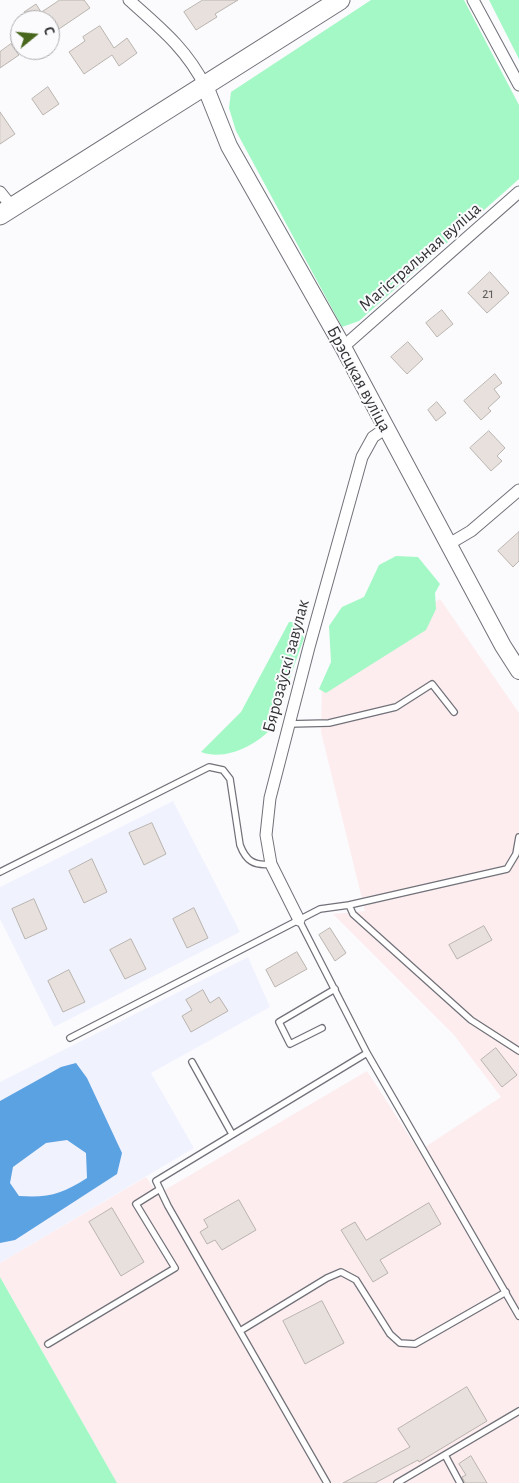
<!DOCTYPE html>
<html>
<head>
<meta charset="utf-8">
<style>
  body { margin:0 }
  #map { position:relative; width:519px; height:1483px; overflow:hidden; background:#fbfbfe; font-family:"Alegreya Sans",sans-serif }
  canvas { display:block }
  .north { position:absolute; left:10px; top:10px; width:50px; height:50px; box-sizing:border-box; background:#fbfbfe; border:1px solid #ababae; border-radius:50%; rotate:73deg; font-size:14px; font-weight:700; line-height:20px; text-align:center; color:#333336 }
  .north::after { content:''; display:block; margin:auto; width:18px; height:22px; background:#48671c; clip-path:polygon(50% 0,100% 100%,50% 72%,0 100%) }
</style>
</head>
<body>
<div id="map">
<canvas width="519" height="1483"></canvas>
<div class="north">С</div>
</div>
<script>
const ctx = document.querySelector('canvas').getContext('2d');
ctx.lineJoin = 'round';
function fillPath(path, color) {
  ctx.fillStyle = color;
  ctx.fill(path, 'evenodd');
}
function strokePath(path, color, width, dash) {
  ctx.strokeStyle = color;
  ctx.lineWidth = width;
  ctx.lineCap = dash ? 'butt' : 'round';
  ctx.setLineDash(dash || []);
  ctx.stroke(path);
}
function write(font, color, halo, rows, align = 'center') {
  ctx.font = font + ' "Alegreya Sans",sans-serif';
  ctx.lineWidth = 4;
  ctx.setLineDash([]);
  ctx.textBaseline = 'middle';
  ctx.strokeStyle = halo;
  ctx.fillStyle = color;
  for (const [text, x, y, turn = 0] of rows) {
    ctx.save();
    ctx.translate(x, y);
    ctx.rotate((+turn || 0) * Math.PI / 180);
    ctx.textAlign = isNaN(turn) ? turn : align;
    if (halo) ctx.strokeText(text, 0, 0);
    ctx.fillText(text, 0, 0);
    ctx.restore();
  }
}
fillPath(new Path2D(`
  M173 801 240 932 54 1027 0 919V887Z
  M248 957 270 1007 151 1073 194 1148 0 1263V1082Z`), '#f0f2fe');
fillPath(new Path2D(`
  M440 599 519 713V1483H117L0 1277V1263L146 1177 158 1194 367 1071 419 1151 501 1097 454 1035 333 914 365 911 321 732 322 682 390 632Z`), '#fdedee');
fillPath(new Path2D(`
  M371 0H464L519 105V179L359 321 342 327 236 131 229 108 231 92Z
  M489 0H519V59Z
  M396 556 418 557 440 584 435 593 436 609 426 630 326 693 319 689 331 662 329 626 342 607 364 597 379 565Z
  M289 622H295L304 638 272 728C255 746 225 761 201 752L241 712Z
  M0 1277 117 1483H0Z`), '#a4f8c5');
fillPath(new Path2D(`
  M76 1063 87 1078 122 1153 117 1174 15 1240 0 1243V1101L61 1067ZM67 1140 86 1153 87 1178C62 1194 49 1198 19 1196L10 1183 13 1167 46 1143Z`), '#5ba2e2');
const building = new Path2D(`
  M60 0H84L90 8 50 35V20H29L24 12 36 4 41 12Z
  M203 0H238L215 14 217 17 196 30 184 12Z
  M100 26 114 48 127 38 137 53 119 66 112 55 84 74 69 52 85 41 83 37Z
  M11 44 19 55 0 68V52Z
  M48 87 59 104 43 115 32 99Z
  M0 112 15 134 0 144Z
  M490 272 509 293 487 313 468 293Z
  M442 310 453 324 437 337 426 323Z
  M408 342 423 359 407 374 391 357Z
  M495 374 502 383 494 389 500 397 488 408 491 411 481 420 464 401Z
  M437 402 446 413 436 421 428 410Z
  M489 431 505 448 497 456 502 461 491 471 470 448Z
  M519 532V561L513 567 498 551Z
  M152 823 166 854 144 865 129 833Z
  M92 859 107 892 84 903 69 871Z
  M34 899 47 929 25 939 12 909Z
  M194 908 208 938 187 948 173 919Z
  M484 926 492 940 457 959 449 945Z
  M330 928 346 953 335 961 319 935Z
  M131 939 146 969 125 979 110 950Z
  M297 952 307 969 275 987 266 970Z
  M69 970 85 1002 63 1012 48 981Z
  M203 990 210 1003 219 997 228 1011 191 1032 182 1016 192 1010 186 1000Z
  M496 1048 517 1075 502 1087 481 1060Z
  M239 1200 256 1230 222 1250 215 1240 207 1244 200 1232 208 1227 204 1220Z
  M429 1203 441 1224 380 1260 388 1273 373 1282 341 1230 355 1222 366 1240Z
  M112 1208 144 1262 121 1276 89 1222Z
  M322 1301 344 1343 305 1364 283 1321Z
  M467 1387 487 1421 419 1462 418 1460 375 1483H343L410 1447 398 1429Z
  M471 1456 487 1483H465L462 1477 466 1475 459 1464Z`);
fillPath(building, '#e7e0dc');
strokePath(building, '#bab4af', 1);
const lane = new Path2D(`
  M288 724 329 723 396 707 432 684 454 712
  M0 872 209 767 223 770 230 779 240 845C246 861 254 866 271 864
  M349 905 507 869 516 854 519 837
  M299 920 367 1053 519 1316
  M322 1028 290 1044 279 1022 335 989
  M70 1038 320 909 349 905 353 914 471 1020 519 1051
  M192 1062 232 1134
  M240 1331 327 1278 341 1272 356 1280 390 1334 400 1343 415 1344 506 1292
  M48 1344 175 1268 136 1204 160 1189
  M445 1455 460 1483
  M327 1483 168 1206 156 1181 367 1053
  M397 1483 519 1411`);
const street = new Path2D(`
  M129 0C159 27 186 48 205 86
  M473 0 519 85
  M0 192 12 207
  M343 347 519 192
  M449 544 471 531 519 490
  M299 920 271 864 266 835 270 798 309 647 362 457 373 437 386 428`);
const secondary = new Path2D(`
  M205 86 229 146 343 347 503 646 519 671`);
const primary = new Path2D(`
  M0 215 340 0`);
strokePath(lane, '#717279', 8);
strokePath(street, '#717279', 13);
strokePath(secondary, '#717279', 18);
strokePath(primary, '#717279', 21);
strokePath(lane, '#fff', 5.5);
strokePath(street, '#fff', 11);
strokePath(secondary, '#fff', 16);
strokePath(primary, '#fff', 19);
write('15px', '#605e60', null, [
  ["21",488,293]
]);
write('18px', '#333336', '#fbfbfe', [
  ["Магістральная вуліца",420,257,-41],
  ["Брэсцкая вуліца",359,379,62],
  ["Бярозаўскі завулак",286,666,-75]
]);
</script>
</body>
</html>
